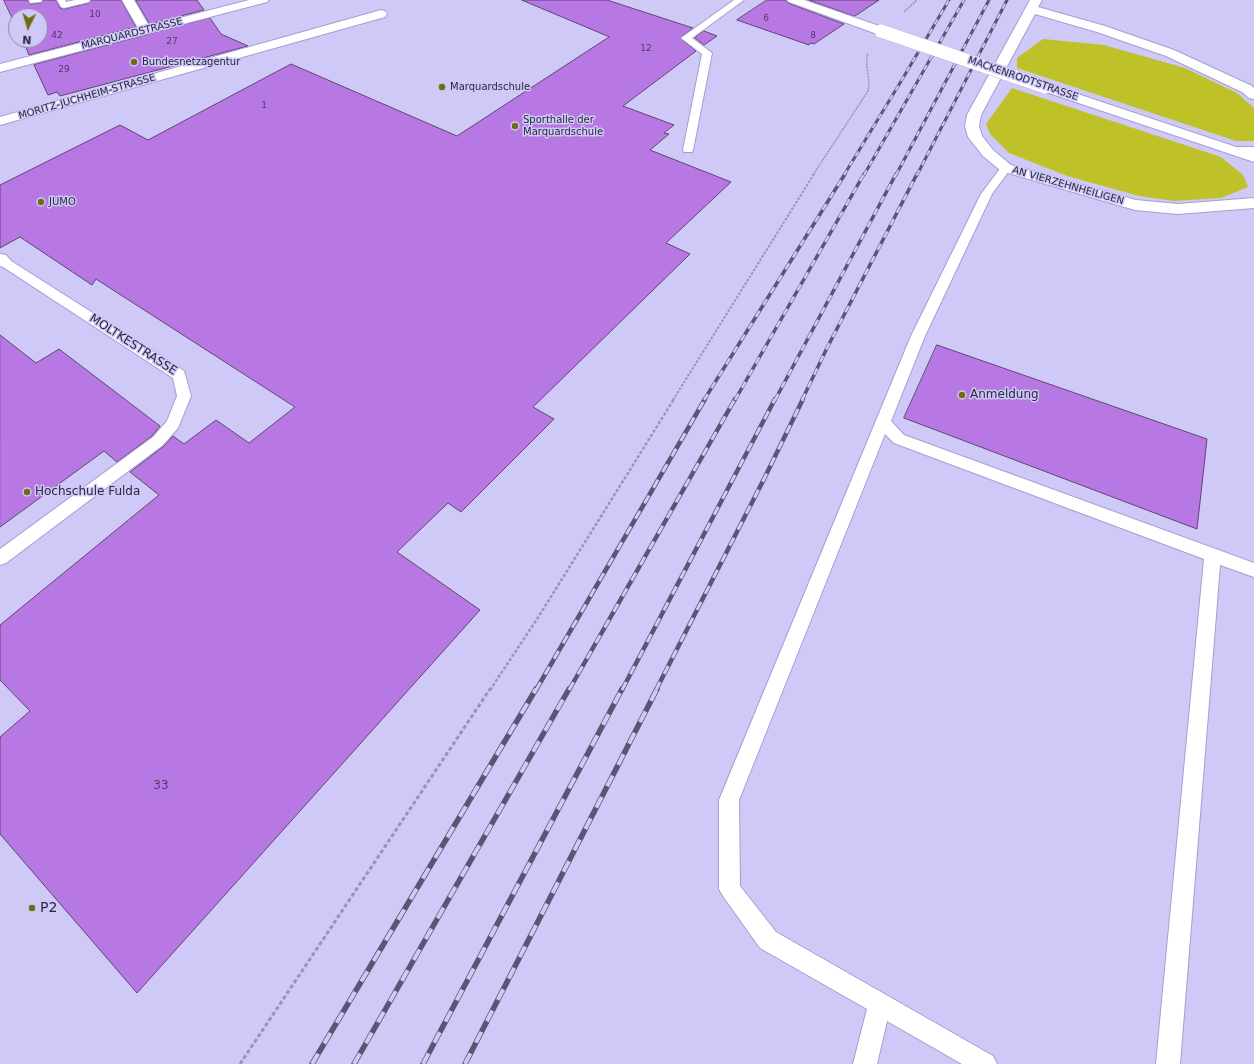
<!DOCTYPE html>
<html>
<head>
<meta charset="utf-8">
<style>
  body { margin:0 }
  #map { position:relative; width:1254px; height:1064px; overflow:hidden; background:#cec9f6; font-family:"DejaVu Sans",sans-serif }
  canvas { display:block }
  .north { position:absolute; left:8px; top:8px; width:40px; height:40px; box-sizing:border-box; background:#cec9f6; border:1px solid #8c88ac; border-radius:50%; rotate:185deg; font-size:11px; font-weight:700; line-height:16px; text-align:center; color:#2a273d }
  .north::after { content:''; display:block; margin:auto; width:14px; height:18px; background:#6d6e11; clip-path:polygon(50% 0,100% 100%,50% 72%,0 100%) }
</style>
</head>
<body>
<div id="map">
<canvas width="1254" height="1064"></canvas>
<div class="north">N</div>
</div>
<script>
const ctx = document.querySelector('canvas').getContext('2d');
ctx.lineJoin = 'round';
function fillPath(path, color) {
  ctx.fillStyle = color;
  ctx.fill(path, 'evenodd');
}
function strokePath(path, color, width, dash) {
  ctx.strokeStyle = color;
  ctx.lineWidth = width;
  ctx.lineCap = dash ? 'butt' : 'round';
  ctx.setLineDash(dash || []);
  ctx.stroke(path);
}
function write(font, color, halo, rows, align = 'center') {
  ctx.font = font + ' "DejaVu Sans",sans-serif';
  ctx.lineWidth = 3;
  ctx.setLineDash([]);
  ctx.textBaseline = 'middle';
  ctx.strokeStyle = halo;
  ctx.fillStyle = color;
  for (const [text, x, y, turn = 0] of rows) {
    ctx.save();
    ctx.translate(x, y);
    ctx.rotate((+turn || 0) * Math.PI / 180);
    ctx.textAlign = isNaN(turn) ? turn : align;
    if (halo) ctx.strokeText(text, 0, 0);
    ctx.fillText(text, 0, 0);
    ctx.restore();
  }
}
fillPath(new Path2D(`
  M1043 39 1104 45 1185 68 1237 93 1254 108V141H1236L1017 68V58Z
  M1012 88 1221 157 1243 175 1248 187 1221 198 1174 201 1139 196 1067 176 1009 153 990 134 986 124Z`), '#bfc129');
const building = new Path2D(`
  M4 0H28L30 4 41 3 43 0H56L60 8 64 9 89 3 91 0H121L136 27 29 55 23 40H40V16H16V26Z
  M136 0H197L204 10 150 24Z
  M522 0H607L693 28 680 38 696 51 623 106 674 125 664 133 669 134 650 150 731 182 666 243 690 254 533 407 554 419 461 512 448 503 397 552 480 610 137 993 0 834V737L30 711 0 680V625L159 495 130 472 164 446 173 436 184 444 216 420 249 443 295 407 96 279 92 285 20 237 0 248V185L120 125 148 140 291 64 457 136 609 37Z
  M767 0H786L788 3 844 24 814 44 811 43 809 45 737 20Z
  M809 0H879L855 16Z
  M210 18 221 34 248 46 60 96 57 92 48 95 34 65Z
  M704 31 717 36 704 45 695 38Z
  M0 335 36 363 59 349 160 426 152 436 117 462 104 451 0 527Z
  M937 345 1207 439 1197 529 904 418Z`);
fillPath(building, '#b878e3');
strokePath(building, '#604572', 1);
const service = new Path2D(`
  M29 0H42L41 2 30 3Z
  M57 0H65L66 2 75 0H90L89 2 64 8 61 7Z
  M734 0H744L692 38 712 53 693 150 692 152H684L683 150 702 54 681 38Z
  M1006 165 1011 168 992 194 925 336 891 421 904 435 1254 563V577L1220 565 1180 1064H1156L1204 559 894 443 885 434 739 800 740 886 776 932 993 1056 997 1064H962L887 1021 877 1064H853L867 1009 760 948 723 896 719 889V800L911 336 981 194 1002 166Z
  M4 258 8 259 184 371 191 396 178 428 163 445 6 563 0 565V549L153 437 167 421 177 396 173 378 0 265V259Z`);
const minor = new Path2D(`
  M122 0H134L149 26 249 0H269L267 2 0 72V64L138 28Z
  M1030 0H1042L1038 7 1105 26 1174 50 1252 86 1254 88V99L1249 98 1242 92 1166 56 1097 32 1035 14 981 115 979 126 982 136 993 150 1011 165 1136 200 1178 204 1254 198V208L1178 214 1135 210 1001 171 983 156 968 137 965 126 967 115Z
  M381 10 385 11 387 14 385 17 0 125V117Z
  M1237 147H1254V155L1232 154 1230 151 1232 148Z
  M0 254 6 255 12 262 10 266 4 267 0 266Z`);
const tertiary = new Path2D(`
  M787 0H804L885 28 887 31 885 34H877L789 2Z
  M1045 83 1254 153V162L1040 90 1038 87 1040 84Z`);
strokePath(service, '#a59ed4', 2);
strokePath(minor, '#a59ed4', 2);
strokePath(tertiary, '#a59ed4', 2);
strokePath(new Path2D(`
  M904 12 917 0
  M813 175 868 91C871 78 864 66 868 53`), '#9893b9', 1.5, [2, 1]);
strokePath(new Path2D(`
  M673 400 814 174`), '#9893b9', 2, [2.5, 1.5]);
strokePath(new Path2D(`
  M490 690 539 616 674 399`), '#9893b9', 2.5, [3, 2]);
strokePath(new Path2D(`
  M240 1064 490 689`), '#9893b9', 3, [4, 2.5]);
fillPath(service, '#fff');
fillPath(minor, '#fff');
fillPath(tertiary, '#fff');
const railFar3 = new Path2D(`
  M844 175 900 83 949 0
  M864 175 964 0
  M896 175 989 0
  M917 175 1007 0`);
const railFar2 = new Path2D(`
  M704 400 845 174
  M735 400 864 174
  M775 400 896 174
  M802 400 827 348 917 174`);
const railFar1 = new Path2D(`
  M536 690 705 399
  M569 690 735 399
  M622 690 775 399
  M656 690 764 479 803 399`);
const rail = new Path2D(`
  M312 1064 536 689
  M354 1064 569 689
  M423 1064 622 689
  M465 1064 657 689`);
strokePath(railFar3, '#595572', 3);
strokePath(railFar2, '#595572', 3.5);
strokePath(railFar1, '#595572', 4.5);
strokePath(rail, '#595572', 5.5);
strokePath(railFar3, '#cec9f6', 2, [5.5]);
strokePath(railFar2, '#cec9f6', 2.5, [7]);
strokePath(railFar1, '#cec9f6', 3, [9]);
strokePath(rail, '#cec9f6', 4, [12]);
const tertiaryBridge = new Path2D(`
  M881 31 1045 87`);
strokePath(tertiaryBridge, '#a59ed4', 14, []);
strokePath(tertiaryBridge, '#fff', 13);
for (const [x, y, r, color] of [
  [134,62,4,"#6d6e11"],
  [442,87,4,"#6d6e11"],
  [515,126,4,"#6d6e11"],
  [41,202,4,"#6d6e11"],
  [962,395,4,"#6d6e11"],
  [27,492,4,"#6d6e11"],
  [32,908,4,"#6d6e11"]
]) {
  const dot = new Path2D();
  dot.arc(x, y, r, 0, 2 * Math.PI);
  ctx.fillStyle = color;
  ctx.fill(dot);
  strokePath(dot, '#cec9f6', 1.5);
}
write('9px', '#4e3b66', null, [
  ["10",95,15],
  ["6",766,19],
  ["42",57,36],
  ["8",813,36],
  ["27",172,42],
  ["12",646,49],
  ["29",64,70],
  ["1",264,106]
]);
write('10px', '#2a273d', '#cec9f6', [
  ["MARQUARDSTRASSE",132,34,-14],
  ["MACKENRODTSTRASSE",1023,79,19],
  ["MORITZ-JUCHHEIM-STRASSE",87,97,-16],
  ["AN VIERZEHNHEILIGEN",1068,186,16]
]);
write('10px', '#2a273d', '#cec9f6', [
  ["Bundesnetzagentur",142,62],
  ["Marquardschule",450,87],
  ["Sporthalle der",523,120],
  ["Marquardschule",523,132],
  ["JUMO",49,202]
], 'left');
write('12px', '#2a273d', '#cec9f6', [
  ["MOLTKESTRASSE",133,345,33]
]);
write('12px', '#2a273d', '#cec9f6', [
  ["Anmeldung",970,395],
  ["Hochschule Fulda",35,492]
], 'left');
write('12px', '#4e3b66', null, [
  ["33",161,786]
]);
write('14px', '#2a273d', '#cec9f6', [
  ["P2",40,908]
], 'left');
</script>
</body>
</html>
